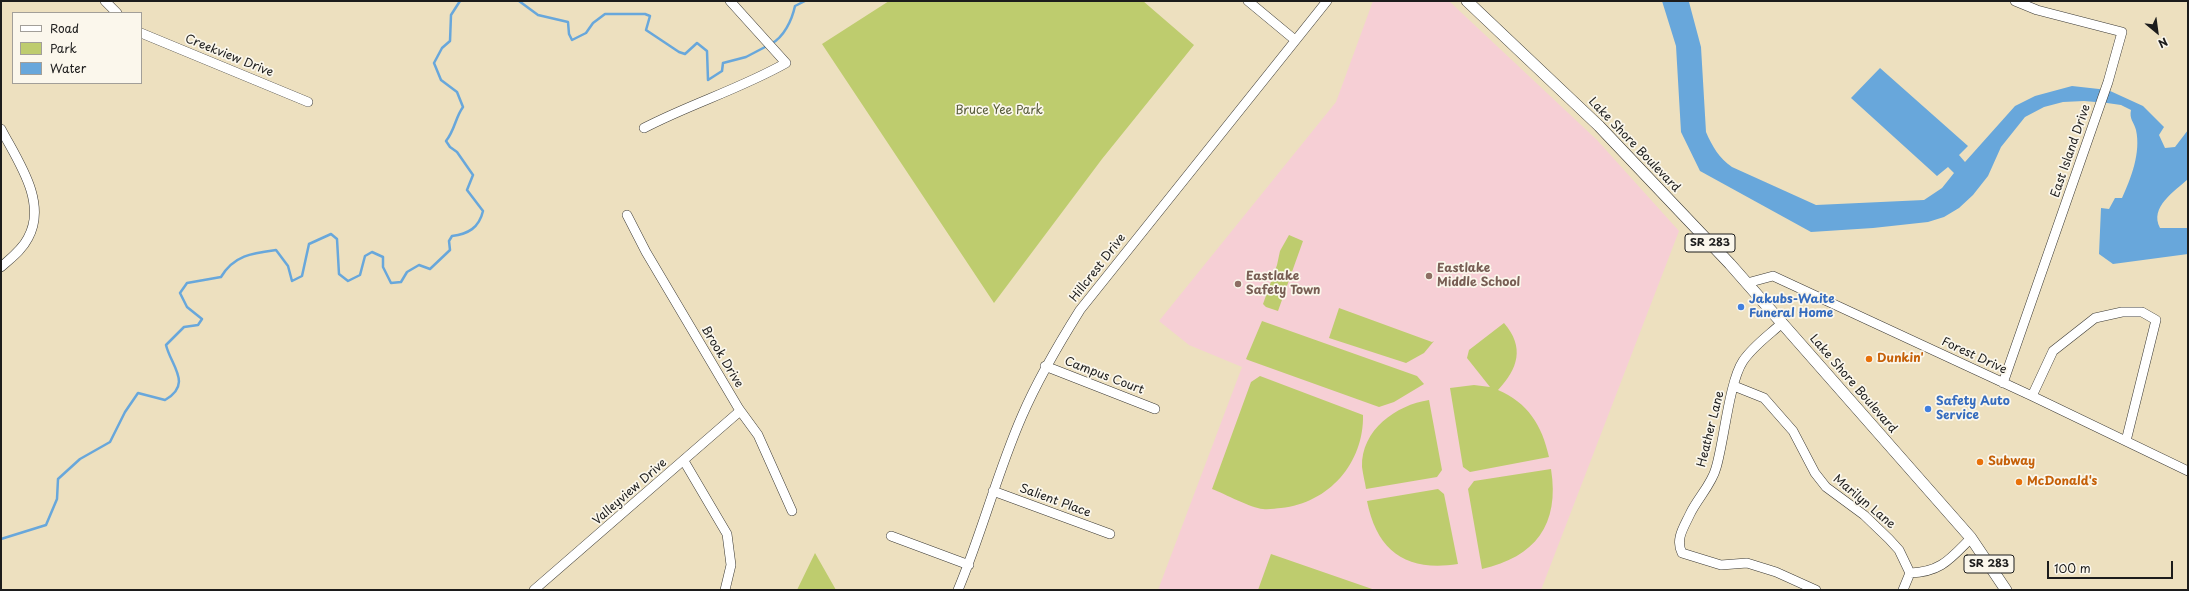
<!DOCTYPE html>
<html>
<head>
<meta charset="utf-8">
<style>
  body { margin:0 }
  #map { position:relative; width:2189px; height:591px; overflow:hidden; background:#ede0bf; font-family:"Playpen Sans",sans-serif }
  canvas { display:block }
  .frame { position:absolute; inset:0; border:2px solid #1c1c1c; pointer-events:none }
  .legend { position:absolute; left:12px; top:12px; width:130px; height:72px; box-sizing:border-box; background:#fbf7ec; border:1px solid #a29f99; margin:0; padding:5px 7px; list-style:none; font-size:12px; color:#1c1c1c }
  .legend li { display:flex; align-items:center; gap:8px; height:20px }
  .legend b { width:20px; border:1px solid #a29f99 }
  .north { position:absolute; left:2137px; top:12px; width:40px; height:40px; -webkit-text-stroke:3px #fbf7ec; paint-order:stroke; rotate:151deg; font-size:11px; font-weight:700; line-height:16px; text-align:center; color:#1c1c1c }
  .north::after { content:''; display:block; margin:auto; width:14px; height:18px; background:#1c1c1c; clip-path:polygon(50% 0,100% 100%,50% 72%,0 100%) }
  .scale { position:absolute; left:2047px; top:561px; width:126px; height:18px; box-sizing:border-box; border:2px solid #1c1c1c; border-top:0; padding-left:5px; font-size:12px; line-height:14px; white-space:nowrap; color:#1c1c1c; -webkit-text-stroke:3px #fbf7ec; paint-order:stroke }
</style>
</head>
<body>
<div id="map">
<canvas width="2189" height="591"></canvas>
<div class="frame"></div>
<ul class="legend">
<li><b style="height:5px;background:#fff"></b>Road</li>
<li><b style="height:11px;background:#becc6e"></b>Park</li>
<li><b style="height:11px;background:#68a7db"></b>Water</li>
</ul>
<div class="north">N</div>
<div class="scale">100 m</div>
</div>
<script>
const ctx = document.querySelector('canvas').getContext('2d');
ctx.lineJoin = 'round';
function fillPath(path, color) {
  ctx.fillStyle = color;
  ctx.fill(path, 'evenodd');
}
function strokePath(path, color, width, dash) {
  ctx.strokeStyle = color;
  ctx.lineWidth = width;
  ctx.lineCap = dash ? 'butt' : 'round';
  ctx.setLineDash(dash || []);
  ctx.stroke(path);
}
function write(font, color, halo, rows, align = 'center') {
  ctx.font = font + ' "Playpen Sans",sans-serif';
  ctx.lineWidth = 3.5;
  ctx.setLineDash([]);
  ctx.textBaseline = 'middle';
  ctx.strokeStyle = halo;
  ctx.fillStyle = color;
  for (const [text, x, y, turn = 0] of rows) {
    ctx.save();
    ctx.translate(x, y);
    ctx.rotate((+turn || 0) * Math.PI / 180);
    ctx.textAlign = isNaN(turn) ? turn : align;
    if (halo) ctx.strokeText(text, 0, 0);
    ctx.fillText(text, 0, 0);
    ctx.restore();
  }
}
fillPath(new Path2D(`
  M1373 1H1449L1597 140 1679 231 1541 590H1158L1242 367 1189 345 1159 321 1336 102Z`), '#f6cfd5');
fillPath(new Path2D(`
  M889 1H1143L1194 45 1102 159 994 303 822 44Z
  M1289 235 1303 241 1278 311 1266 307 1263 304 1277 265 1280 251Z
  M1339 308 1432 342 1434 341 1424 353 1406 363 1329 338Z
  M1262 321 1417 376 1424 384 1394 402 1379 407 1248 360 1246 359Z
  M1504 323C1525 347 1518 369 1498 390 1528 403 1542 425 1549 457L1470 472 1463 467 1450 388 1474 385 1490 387 1467 358 1469 350Z
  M1260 376 1363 415C1364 463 1329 503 1281 508 1276 508 1269 510 1263 509 1251 508 1225 494 1212 489L1251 382Z
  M1429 400 1442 470 1437 477 1366 489C1365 482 1363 475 1362 467 1361 430 1396 405 1429 400Z
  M1551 469C1560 525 1535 557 1482 569L1468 489 1474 481Z
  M1438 489 1444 494 1458 564C1407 572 1377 552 1367 501Z
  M815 553 836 590H797Z
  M1271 554 1375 590H1258Z`), '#becc6e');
fillPath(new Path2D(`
  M1662 1 1689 2 1701 47 1706 132C1712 146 1719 158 1732 167L1816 205 1924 200 1942 188 1954 173 1948 167 1937 176 1851 98 1880 68 1968 146 1959 155 1965 162 2015 106 2035 96 2072 86 2108 90 2143 106 2164 127 2159 135 2165 148 2175 147 2188 130V179C2175 191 2149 207 2160 228H2188V254L2113 264 2099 254 2101 208 2109 209 2115 198H2122C2131 178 2141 153 2136 130 2134 122 2129 119 2131 110L2121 105 2107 103 2084 101 2063 102 2044 107 2025 117 2001 147 1988 176 1973 195 1959 208 1944 217 1928 222 1873 228 1811 232 1700 171 1681 132 1676 46Z`), '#68a7db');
strokePath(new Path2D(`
  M519 1 538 15 568 22 569 34 572 40 586 33 593 23 605 14H645L650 16 646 30 679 52 685 54 697 43 707 51 708 80 722 71 723 63 746 57 767 46
  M771 44C784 37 792 20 795 6L805 1
  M1 539 46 525 57 499 58 479 80 459 110 442 125 412 138 393 165 400C193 384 171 366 166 345L184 327 198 325 202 319 187 307 180 293 187 283 221 277C234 255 253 253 276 250L288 266 292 281 302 276 309 244 331 234 337 239 339 274 348 281 360 275 365 256 372 252 383 257V267L391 283 401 282 407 272 419 265 430 269 450 250 449 241 452 236C468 234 479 228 483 211L467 190 473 175 457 152 450 147 446 141C455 130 455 118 463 107L457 92 441 80 434 63 442 48 450 41 451 15 460 1`), '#68a7db', 2.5);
const minor = new Path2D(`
  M105 1 117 13
  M1248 1 1295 40
  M141 33 308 102
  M644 128C690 104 740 89 786 63L730 1
  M1 129C17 160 48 202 28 238 22 250 11 258 1 267
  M627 215 646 252 739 409 758 435 792 511
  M1747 283 1773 276 2032 396 2188 471
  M1782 323C1769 335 1753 346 1743 361 1729 382 1724 442 1716 468 1712 484 1697 499 1690 514 1684 527 1675 539 1682 553L1721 565 1747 563 1776 572 1816 590
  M1045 366 1155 409
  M2003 383 2108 82 2122 32 2037 10 2015 1
  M1734 386 1764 398 1793 431 1815 473 1826 487 1864 515 1889 539 1899 550 1910 573
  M2032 396 2053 351 2095 318 2122 312H2142L2156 320 2126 441
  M684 461 727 534 731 565 725 590
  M993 491 1110 534
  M891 536 969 565
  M534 590 740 411
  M958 590C982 533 997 473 1022 416 1038 379 1058 345 1080 310L1327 1
  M1903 590 1910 573C1941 572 1950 559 1971 538`);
const major = new Path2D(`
  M1467 1 1599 126 1730 264 1971 538 2006 590`);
strokePath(minor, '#3b3934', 10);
strokePath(major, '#3b3934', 12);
strokePath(minor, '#fff', 9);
strokePath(major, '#fff', 11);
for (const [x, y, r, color] of [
  [1429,276,4,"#8d6e63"],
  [1238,284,4,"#8d6e63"],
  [1741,307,4,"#3f7fe0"],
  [1869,359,4,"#e8710a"],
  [1928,409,4,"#3f7fe0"],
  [1980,462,4,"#e8710a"],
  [2019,482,4,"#e8710a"]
]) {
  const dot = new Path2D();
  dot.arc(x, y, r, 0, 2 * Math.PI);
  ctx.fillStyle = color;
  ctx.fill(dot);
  strokePath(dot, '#fbf7ec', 1.5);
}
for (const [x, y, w] of [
  [1710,243,50],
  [1989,564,50]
]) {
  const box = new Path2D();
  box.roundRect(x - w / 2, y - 9, w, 18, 3);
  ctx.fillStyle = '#fbf7ec';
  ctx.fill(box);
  strokePath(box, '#1c1c1c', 1);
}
write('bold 11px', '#1c1c1c', null, [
  ["SR 283",1710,243],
  ["SR 283",1989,564]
]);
write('12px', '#1c1c1c', '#fbf7ec', [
  ["Creekview Drive",229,56,22],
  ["Lake Shore Boulevard",1634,145,46],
  ["East Island Drive",2071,151,-71],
  ["Hillcrest Drive",1098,268,-52],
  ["Forest Drive",1974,356,25],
  ["Brook Drive",722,357,59],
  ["Campus Court",1104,376,21],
  ["Lake Shore Boulevard",1853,384,49],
  ["Heather Lane",1711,429,-76],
  ["Valleyview Drive",630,492,-41],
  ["Salient Place",1055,501,20],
  ["Marilyn Lane",1864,502,40]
]);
write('12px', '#555a39', '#fbf7ec', [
  ["Bruce Yee Park",999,111]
]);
write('bold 12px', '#785e54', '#fbf7ec', [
  ["Eastlake",1437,269],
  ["Middle School",1437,283],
  ["Eastlake",1246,277],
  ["Safety Town",1246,291]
], 'left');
write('bold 12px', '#366cbe', '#fbf7ec', [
  ["Jakubs-Waite",1749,300],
  ["Funeral Home",1749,314],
  ["Safety Auto",1936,402],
  ["Service",1936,416]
], 'left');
write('bold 12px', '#c56008', '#fbf7ec', [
  ["Dunkin'",1877,359],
  ["Subway",1988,462],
  ["McDonald's",2027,482]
], 'left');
</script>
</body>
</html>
